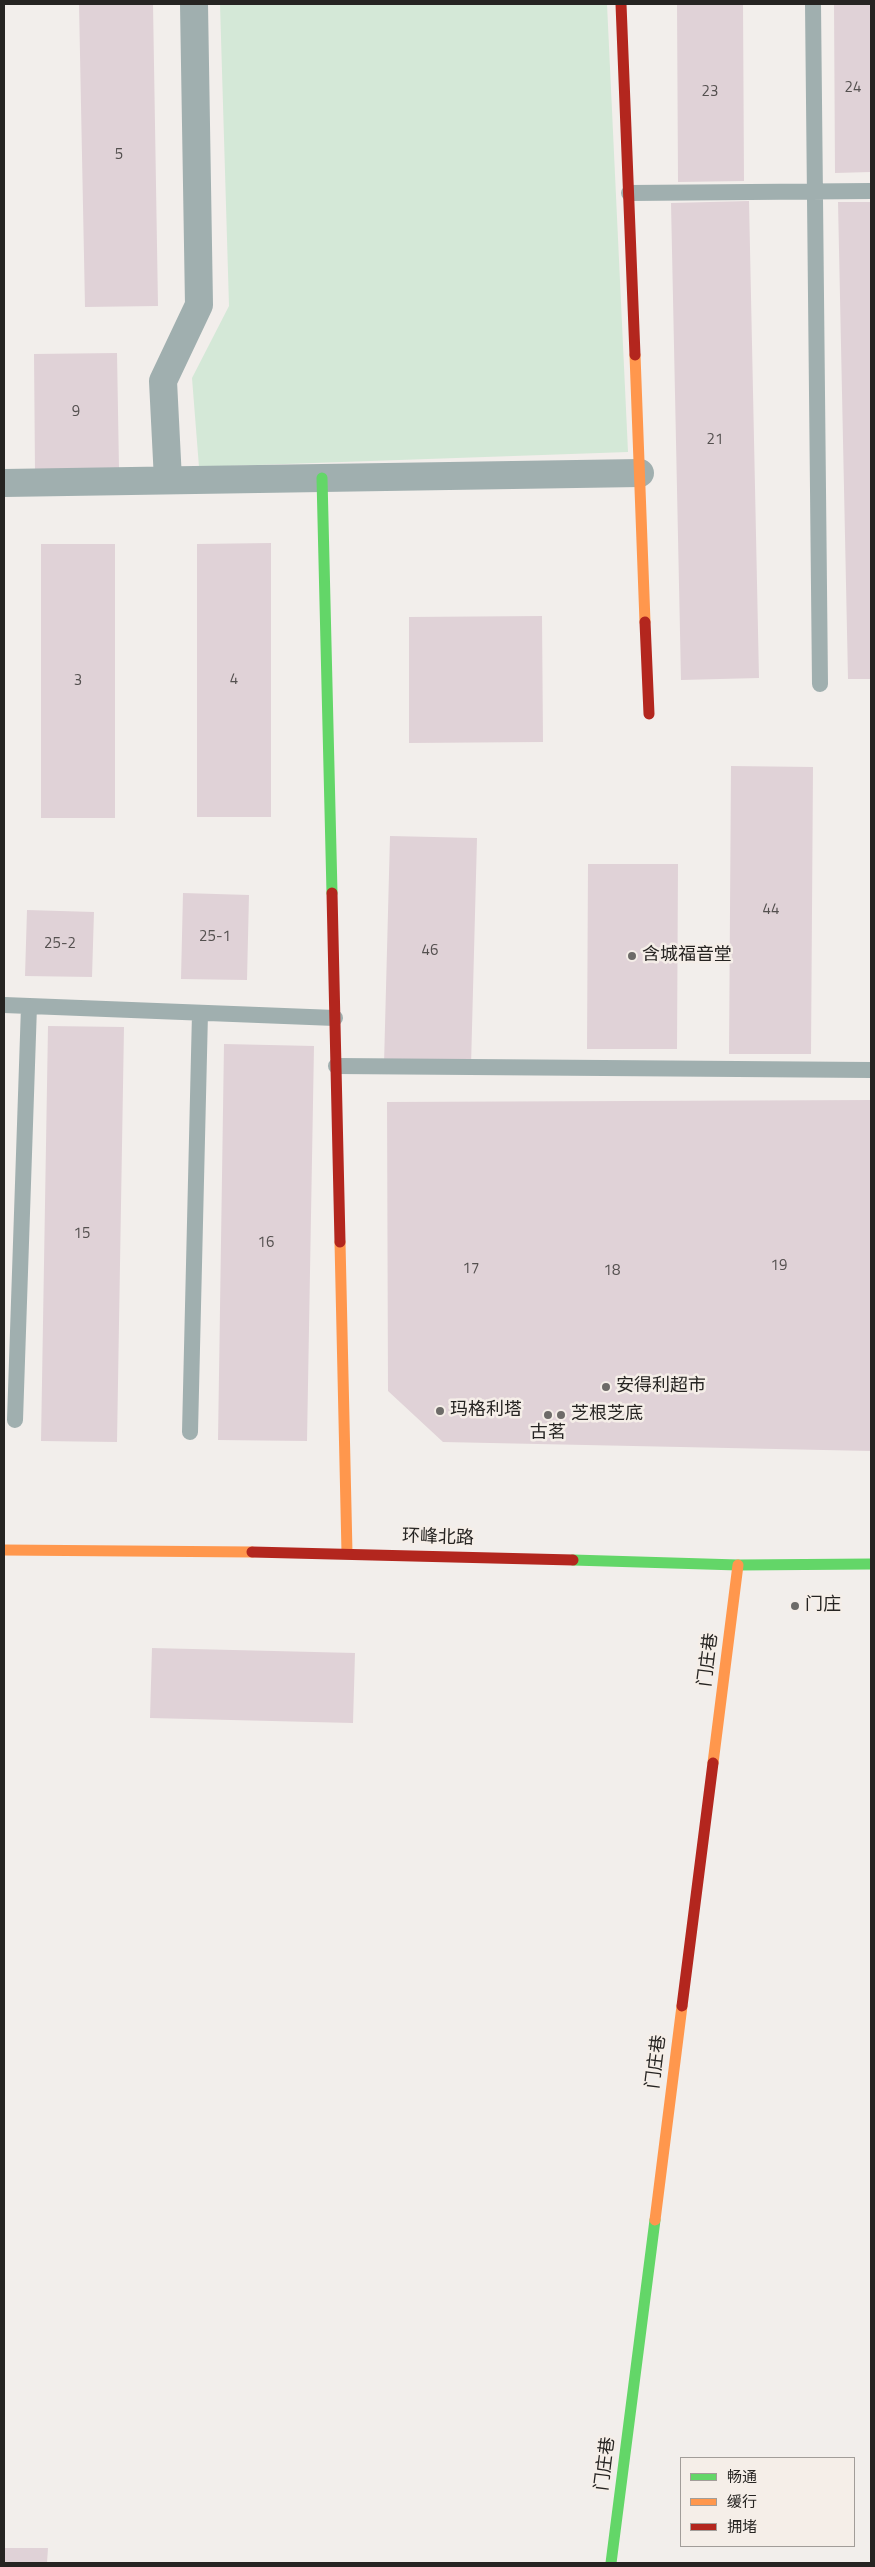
<!DOCTYPE html>
<html>
<head>
<meta charset="utf-8">
<style>
  body { margin:0 }
  #map { position:relative; width:875px; height:2567px; overflow:hidden; background:#f2eeeb; font-family:"Titillium Web","Noto Sans SC",sans-serif }
  canvas { display:block }
  .frame { position:absolute; inset:0; border:5px solid #262422; pointer-events:none }
  .legend { position:absolute; left:680px; top:2457px; width:175px; height:90px; box-sizing:border-box; background:#f5eee8; border:1px solid #a29d99; margin:0; padding:6px 9px; list-style:none; font-size:15px; color:#262422 }
  .legend li { display:flex; align-items:center; gap:10px; height:25px }
  .legend b { width:25px; border:1px solid #a29d99 }
</style>
</head>
<body>
<div id="map">
<canvas width="875" height="2567"></canvas>
<div class="frame"></div>
<ul class="legend">
<li><b style="height:6px;background:#63d668"></b>畅通</li>
<li><b style="height:6px;background:#ff974d"></b>缓行</li>
<li><b style="height:6px;background:#b3261e"></b>拥堵</li>
</ul>
</div>
<script>
const ctx = document.querySelector('canvas').getContext('2d');
ctx.lineJoin = 'round';
function fillPath(path, color) {
  ctx.fillStyle = color;
  ctx.fill(path, 'evenodd');
}
function strokePath(path, color, width, dash) {
  ctx.strokeStyle = color;
  ctx.lineWidth = width;
  ctx.lineCap = dash ? 'butt' : 'round';
  ctx.setLineDash(dash || []);
  ctx.stroke(path);
}
function write(font, color, halo, rows, align = 'center') {
  ctx.font = font + ' "Titillium Web","Noto Sans SC",sans-serif';
  ctx.lineWidth = 5;
  ctx.setLineDash([]);
  ctx.textBaseline = 'middle';
  ctx.strokeStyle = halo;
  ctx.fillStyle = color;
  for (const [text, x, y, turn = 0] of rows) {
    ctx.save();
    ctx.translate(x, y);
    ctx.rotate((+turn || 0) * Math.PI / 180);
    ctx.textAlign = isNaN(turn) ? turn : align;
    if (halo) ctx.strokeText(text, 0, 0);
    ctx.fillText(text, 0, 0);
    ctx.restore();
  }
}
fillPath(new Path2D(`
  M220 4H607L628 452 199 467 192 378 229 306Z`), '#d4e8d7');
fillPath(new Path2D(`
  M79 4H153L158 306 85 307Z
  M677 4H743L744 181 678 182Z
  M834 4H871V172L835 173Z
  M749 201 759 678 681 680 671 203Z
  M838 202H871V679H848Z
  M117 353 119 469 35 471 34 354Z
  M271 543V817H197V544Z
  M41 544H115V818H41Z
  M542 616 543 742 409 743V617Z
  M731 766 813 767 811 1054H729Z
  M390 836 477 838 471 1066 384 1064Z
  M588 864H678L677 1049H587Z
  M183 893 249 895 247 980 181 979Z
  M27 910 94 912 92 977 25 976Z
  M48 1026 124 1027 117 1442 41 1441Z
  M224 1044 314 1046 307 1441 218 1440Z
  M871 1100V1451L443 1442 388 1391 387 1102Z
  M152 1648 355 1653 353 1723 150 1718Z
  M4 2548H48L47 2563H4Z`), '#e0d2d7');
strokePath(new Path2D(`
  M813 4 820 684
  M629 193 871 191
  M4 1005 335 1018
  M336 1066 871 1070
  M15 1420 29 1006
  M190 1432 200 1013`), '#a0afaf', 16);
strokePath(new Path2D(`
  M168 480 163 381 199 305 194 4
  M4 483 640 473`), '#a0afaf', 28);
strokePath(new Path2D(`
  M322 478 332 893
  M573 1560 738 1565 871 1564
  M611 2563 655 2220`), '#63d668', 11);
strokePath(new Path2D(`
  M635 355 645 622
  M340 1242 347 1553
  M4 1550 252 1552
  M713 1763 738 1565
  M655 2220 682 2006`), '#ff974d', 11);
strokePath(new Path2D(`
  M621 4 635 355
  M645 622 649 714
  M332 893 340 1242
  M252 1552 573 1560
  M682 2006 713 1763`), '#b3261e', 11);
for (const [x, y, r, color] of [
  [632,956,5,"#6d6b68"],
  [606,1387,5,"#6d6b68"],
  [440,1411,5,"#6d6b68"],
  [548,1415,5,"#6d6b68"],
  [561,1415,5,"#6d6b68"],
  [795,1606,5,"#6d6b68"]
]) {
  const dot = new Path2D();
  dot.arc(x, y, r, 0, 2 * Math.PI);
  ctx.fillStyle = color;
  ctx.fill(dot);
  strokePath(dot, '#f5eee8', 2);
}
write('15px', '#54504f', null, [
  ["24",853,88],
  ["23",710,92],
  ["5",119,155],
  ["9",76,412],
  ["21",715,440],
  ["4",234,680],
  ["3",78,681],
  ["44",771,910],
  ["25-1",215,937],
  ["25-2",60,944],
  ["46",430,951],
  ["15",82,1234],
  ["16",266,1243],
  ["19",779,1266],
  ["17",471,1269],
  ["18",612,1271]
]);
write('18px', '#262422', '#f5eee8', [
  ["含城福音堂",642,956],
  ["安得利超市",616,1387],
  ["玛格利塔",450,1411],
  ["芝根芝底",571,1415],
  ["古茗",548,1434,"center"],
  ["门庄",805,1606]
], 'left');
write('18px', '#262422', '#f5eee8', [
  ["环峰北路",438,1538,2],
  ["门庄巷",709,1660,-83],
  ["门庄巷",657,2062,-83],
  ["门庄巷",606,2464,-83]
]);
</script>
</body>
</html>
